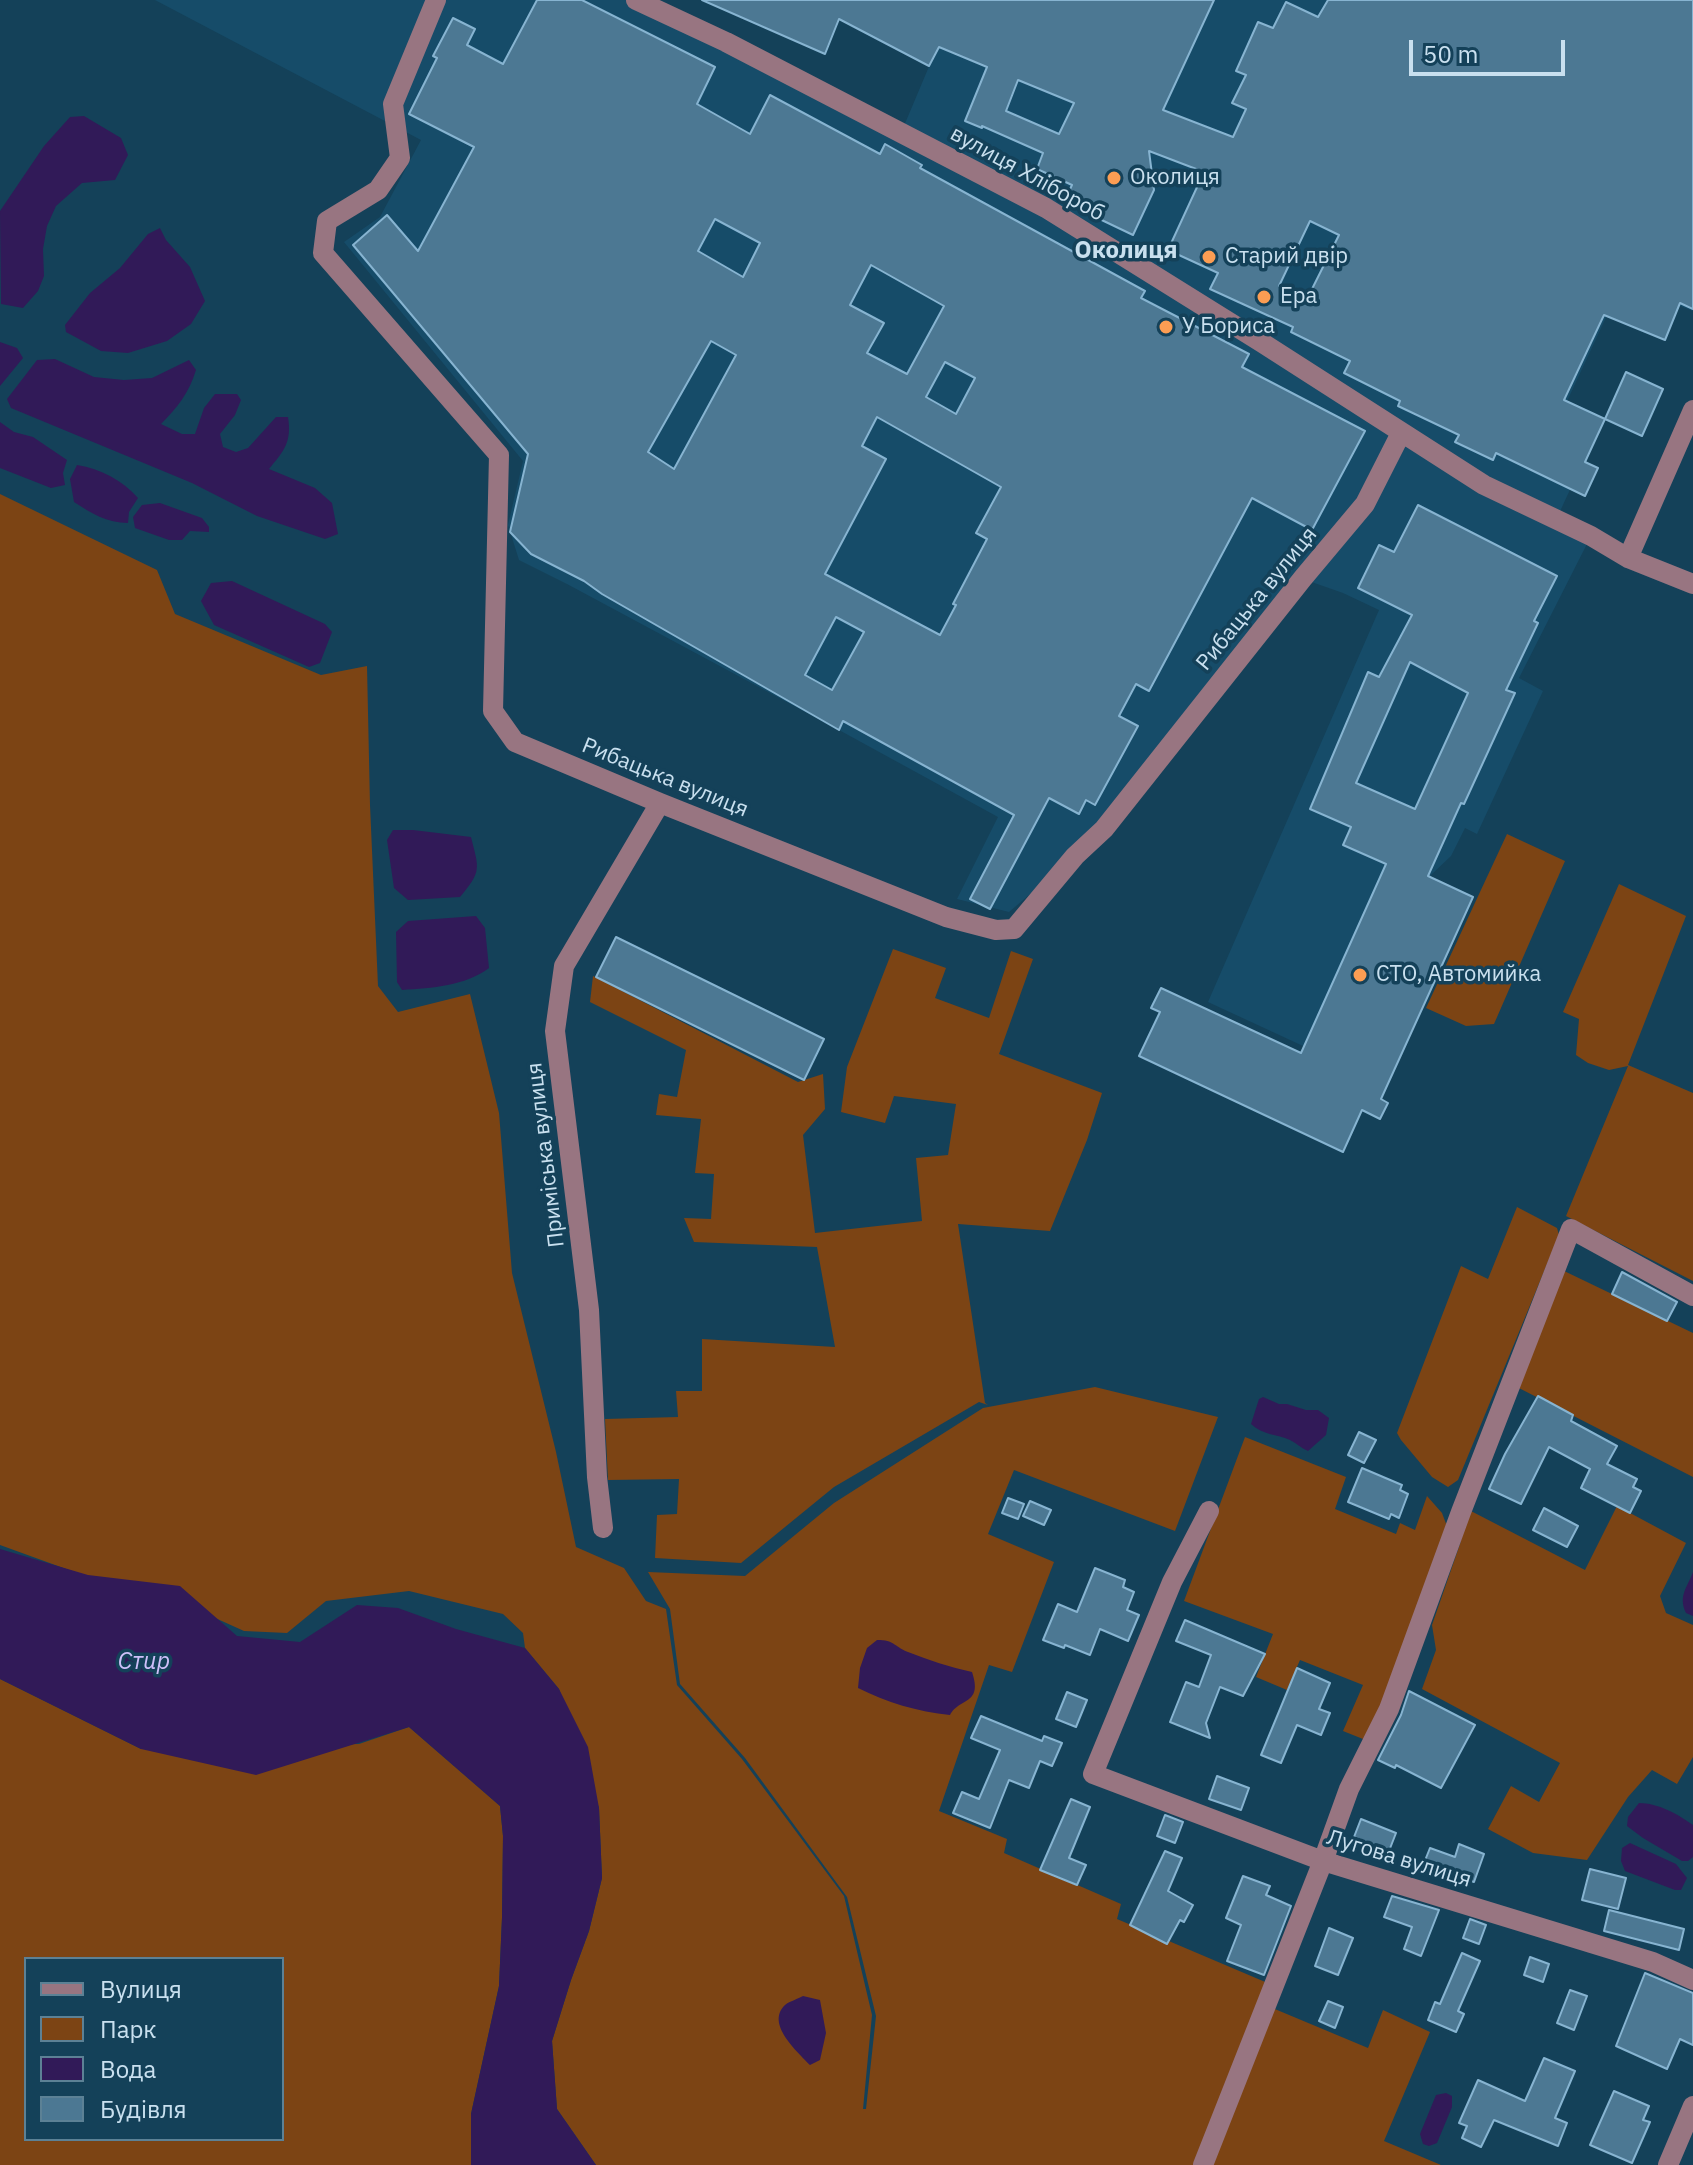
<!DOCTYPE html>
<html>
<head>
<meta charset="utf-8">
<style>
  body { margin:0 }
  #map { position:relative; width:1693px; height:2165px; overflow:hidden; background:#144159; font-family:"IBM Plex Sans",sans-serif }
  canvas { display:block }
  .legend { position:absolute; left:24px; top:1957px; width:260px; height:184px; box-sizing:border-box; background:#144159; border:2px solid #5c8195; margin:0; padding:10px 14px; list-style:none; font-size:24px; color:#c9e0ef }
  .legend li { display:flex; align-items:center; gap:16px; height:40px }
  .legend b { width:40px; border:2px solid #5c8195 }
  .scale { position:absolute; left:1409px; top:40px; width:156px; height:36px; box-sizing:border-box; border:4px solid #c9e0ef; border-top:0; padding-left:10px; font-size:24px; line-height:28px; white-space:nowrap; color:#c9e0ef; -webkit-text-stroke:6px #144159; paint-order:stroke }
</style>
</head>
<body>
<div id="map">
<canvas width="1693" height="2165"></canvas>
<ul class="legend">
<li><b style="height:10px;background:#987581"></b>Вулиця</li>
<li><b style="height:22px;background:#7c4414"></b>Парк</li>
<li><b style="height:22px;background:#311a58"></b>Вода</li>
<li><b style="height:22px;background:#4c7893"></b>Будівля</li>
</ul>
<div class="scale">50 m</div>
</div>
<script>
const ctx = document.querySelector('canvas').getContext('2d');
ctx.lineJoin = 'round';
function fillPath(path, color) {
  ctx.fillStyle = color;
  ctx.fill(path, 'evenodd');
}
function strokePath(path, color, width, dash) {
  ctx.strokeStyle = color;
  ctx.lineWidth = width;
  ctx.lineCap = dash ? 'butt' : 'round';
  ctx.setLineDash(dash || []);
  ctx.stroke(path);
}
function write(font, color, halo, rows, align = 'center') {
  ctx.font = font + ' "IBM Plex Sans",sans-serif';
  ctx.lineWidth = 7;
  ctx.setLineDash([]);
  ctx.textBaseline = 'middle';
  ctx.strokeStyle = halo;
  ctx.fillStyle = color;
  for (const [text, x, y, turn = 0] of rows) {
    ctx.save();
    ctx.translate(x, y);
    ctx.rotate((+turn || 0) * Math.PI / 180);
    ctx.textAlign = isNaN(turn) ? turn : align;
    if (halo) ctx.strokeText(text, 0, 0);
    ctx.fillText(text, 0, 0);
    ctx.restore();
  }
}
fillPath(new Path2D(`
  M155 0H636L901 133 957 0H1656L1693 44V311L1622 283 1555 427 1592 442 1556 520 1591 536 1519 678 1543 691 1477 834 1465 828 1451 856 1431 875 1342 1064 1208 1002 1379 610 1343 593 1303 579 1075 856 1009 912 957 899 998 817 839 730 567 584 519 560 508 525 523 461 344 242 380 217 421 140Z`), '#164c69');
fillPath(new Path2D(`
  M0 494 157 570 175 614 321 675 367 666 370 805 378 986 398 1012 470 994 499 1113 512 1273 556 1452 576 1547 624 1568 646 1601 666 1609 677 1685 742 1759 844 1896 872 2015 863 2109H866L876 2016 847 1897 745 1758 680 1684 670 1609 648 1572 745 1576 834 1503 983 1408 1095 1387 1218 1417 1175 1531 1014 1470 988 1534 1054 1562 1012 1672 989 1665 939 1811 1007 1839 1004 1853 1121 1904 1117 1919 1277 1987 1270 2007 1368 2048 1383 2010 1430 2032 1384 2141 1441 2165H596L557 2109 552 2041 571 1980 589 1931 602 1878 599 1808 559 1689 525 1648 523 1633 503 1614 409 1591 326 1601 287 1633 244 1631 193 1608 124 1590 0 1545Z
  M1507 834 1565 861 1494 1024 1466 1026 1426 1008Z
  M1619 884 1686 916 1628 1065 1693 1093V1281L1566 1216 1628 1066 1609 1070 1588 1063 1576 1055 1579 1019 1563 1012Z
  M893 949 946 968 935 998 989 1018 1011 951 1033 959 999 1054 1102 1093 1087 1140 1050 1231 958 1224 985 1403 988 1405 979 1402 834 1487 741 1563 655 1558 657 1515 677 1514 679 1479 608 1480 605 1419 678 1417 676 1391H702V1339L835 1347 817 1247 694 1242 684 1218 711 1219 714 1174 695 1173 701 1119 656 1115 659 1094 677 1097 686 1050 590 1002 593 976 798 1082 823 1074 825 1109 803 1135 815 1233 922 1221 916 1158 948 1155 956 1104 894 1096 885 1123 841 1112 847 1067Z
  M1517 1207 1557 1228 1559 1235 1458 1480 1448 1487 1432 1477 1401 1440 1397 1433 1461 1266 1488 1279Z
  M1560 1269 1693 1333V1477L1513 1385Z
  M1245 1437 1346 1477 1335 1509 1396 1534 1400 1523 1415 1530 1427 1496 1442 1513 1448 1529 1368 1741 1343 1731 1363 1685 1300 1660 1287 1690 1256 1677 1273 1634 1184 1601Z
  M1617 1506 1686 1543 1660 1596 1666 1613 1693 1625V1757L1677 1784 1652 1770 1628 1797 1587 1860 1533 1853 1488 1829 1511 1786 1539 1802 1560 1763 1422 1689 1436 1650 1432 1625 1460 1544 1469 1510 1585 1570Z
  M0 1679 141 1749 359 1744 409 1727 500 1806 503 1836 502 1918 499 1986 471 2114V2165H0ZM26 1959H282V2139H26Z`), '#7c4414');
fillPath(new Path2D(`
  M84 116 121 138 128 155 115 180 82 183 56 206 47 226 43 249 44 276 38 291 23 308 1 304 0 211 44 146 70 117Z
  M160 228 166 240 190 267 205 301 191 324 167 341 128 353 101 351 66 332 65 325 90 293 120 268 148 234Z
  M0 342 17 348 23 358 0 386Z
  M55 359 94 377 124 380 152 378 189 360 196 370C189 393 177 408 161 424L182 434H195L204 408 215 394H237L241 400 235 415 220 434 223 447 236 452 248 448 276 417H288C292 442 284 451 269 469L315 488 332 503 338 534 325 539 257 516 192 483 11 408 7 399 37 360Z
  M0 422 14 432 33 437 67 460 63 473 65 485 51 488 0 468Z
  M77 465C101 469 122 480 138 498L129 512 128 523C107 523 91 513 74 502L70 479Z
  M160 503 202 518 209 527V532L190 531 182 540H169L135 528 133 517 142 505Z
  M232 581 325 624 332 632 320 663 309 667 214 625 201 601 211 583Z
  M393 830H413L471 837C479 869 482 871 460 897L408 900 394 888 387 840Z
  M476 916 485 928 489 968C465 986 432 988 402 990L397 982 396 932 408 921Z
  M1263 1397 1279 1404H1287L1306 1410H1318L1329 1418 1326 1435 1308 1451C1301 1448 1296 1443 1290 1440 1277 1434 1262 1435 1251 1424L1259 1399Z
  M0 1549 88 1575 180 1586 237 1636 300 1642 357 1605 398 1608 456 1629 525 1648 559 1689 588 1747 599 1808 602 1878 589 1931 571 1980 552 2041 557 2109 596 2165H471V2114L499 1986 502 1918 503 1836 500 1806 409 1727 256 1775 141 1749 0 1679Z
  M1693 1572V1616L1686 1613C1678 1596 1687 1588 1693 1572Z
  M877 1640C895 1640 893 1646 908 1652 928 1660 950 1667 972 1672 983 1705 960 1697 950 1715 918 1712 886 1702 858 1688L860 1668 867 1648Z
  M1639 1803C1658 1803 1678 1814 1693 1825V1857L1688 1861H1682L1643 1838 1627 1826 1628 1817Z
  M1630 1843 1676 1864 1687 1878 1681 1890H1675L1625 1871 1621 1861 1622 1848Z
  M803 1996 820 2000 826 2033 820 2060 810 2065C798 2052 765 2024 785 2005 790 2001 798 1999 803 1996Z
  M1446 2093 1452 2096V2107L1437 2143 1429 2146 1423 2144 1420 2134 1436 2095Z`), '#311a58');
const building = new Path2D(`
  M537 0H582L715 67 697 104 750 134 770 95 880 154 885 144 922 165 920 168 1145 291 1141 298 1249 354 1242 367 1365 431 1312 530 1252 498 1149 691 1136 684 1119 716 1138 726 1095 805 1086 800 1079 814 1049 798 990 909 970 899 1014 815 843 721 839 730 602 594 584 581 531 554 510 532 528 454 353 245 387 215 418 251 474 147 409 114 437 58 433 56 453 18 475 29 467 45 503 64ZM715 219 760 243 743 277 698 251ZM871 265 944 306 907 374 867 353 884 323 850 305ZM711 341 736 355 674 469 648 452ZM945 362 975 378 956 414 926 397ZM877 417 1001 487 976 533 987 539 953 604 956 605 940 635 825 574 886 459 862 446ZM836 617 864 632 832 690 805 675Z
  M702 0H1214L1163 110 1233 137 1246 109 1232 103 1246 75 1236 71 1258 22 1273 28 1286 2 1318 17 1328 0H1693V309L1680 303 1665 340 1604 315 1564 400 1605 419 1585 462 1598 468 1585 496 1496 453 1493 460 1455 442 1459 435 1398 406 1400 401 1344 373 1350 361 1291 332 1293 327 1210 289 1218 273 1168 250 1204 172 1149 151 1154 190 1133 235 1064 202 1072 185 1037 169 1043 153 982 126V128L965 121 987 67 939 47 929 66 839 19 825 54ZM1018 80 1074 103 1059 134 1006 111ZM1310 221 1339 235 1307 299 1279 286Z
  M1626 372 1663 389 1642 436 1605 419Z
  M1418 505 1557 576 1534 621 1538 623 1506 690 1515 693 1464 804 1461 803 1428 876 1473 897 1381 1099 1388 1103 1380 1119 1362 1110 1343 1152 1139 1056 1160 1012 1151 1008 1161 988 1301 1053 1386 864 1343 845 1351 827 1310 809 1368 672 1379 677 1412 615 1358 588 1379 545 1394 552ZM1410 662 1468 693 1415 809 1356 783Z
  M616 937 824 1039 804 1080 596 977Z
  M1622 1272 1677 1302 1667 1321 1612 1294Z
  M1538 1396 1573 1415 1571 1421 1617 1446 1607 1464 1637 1479 1633 1487 1641 1491 1630 1513 1581 1488 1590 1469 1549 1447 1521 1504 1489 1489 1505 1454Z
  M1359 1432 1376 1440 1364 1463 1348 1455Z
  M1362 1468 1402 1485 1400 1490 1408 1494 1399 1518 1391 1514 1389 1519 1348 1502Z
  M1008 1498 1024 1504 1018 1519 1002 1513Z
  M1030 1501 1051 1510 1044 1525 1023 1516Z
  M1544 1508 1578 1526 1567 1547 1533 1530Z
  M1095 1568 1125 1580 1123 1587 1134 1592 1127 1610 1139 1615 1128 1641 1100 1629 1090 1655 1065 1645 1064 1648 1043 1640 1058 1604 1077 1612Z
  M1185 1620 1265 1654 1243 1696 1220 1687 1206 1723 1210 1738 1170 1722 1186 1682 1199 1687 1211 1655 1176 1641Z
  M1297 1668 1330 1683 1319 1709 1330 1713 1321 1735 1297 1725 1281 1763 1261 1755Z
  M1409 1691 1475 1725 1441 1788 1396 1765 1395 1768 1378 1760 1401 1715Z
  M1067 1692 1087 1700 1076 1727 1056 1719Z
  M981 1716 1042 1741 1044 1736 1062 1743 1052 1766 1040 1761 1029 1788 1009 1780 990 1828 953 1813 962 1792 979 1799 1000 1750 971 1738Z
  M1217 1776 1249 1788 1241 1810 1209 1799Z
  M1071 1799 1090 1807 1069 1858 1086 1865 1077 1885 1040 1870Z
  M1165 1815 1183 1822 1175 1843 1157 1836Z
  M1361 1819 1396 1833 1389 1851 1354 1837Z
  M1459 1844 1484 1854 1474 1882 1424 1863 1430 1848 1455 1857Z
  M1165 1851 1182 1858 1168 1891 1193 1905 1184 1922 1180 1920 1167 1944 1130 1925Z
  M1590 1869 1626 1878 1618 1909 1582 1900Z
  M1243 1876 1270 1886 1266 1895 1291 1906 1264 1975 1227 1961 1241 1925 1226 1918Z
  M1392 1896 1439 1910 1421 1956 1404 1949 1412 1927 1384 1917Z
  M1609 1910 1684 1929 1679 1950 1604 1931Z
  M1470 1919 1486 1925 1479 1944 1463 1938Z
  M1329 1928 1353 1938 1338 1975 1315 1966Z
  M1462 1953 1480 1961 1458 2011 1464 2014 1456 2032 1428 2020 1435 2002 1440 2004Z
  M1530 1957 1549 1964 1543 1982 1524 1975Z
  M1645 1973 1693 1993V2045L1680 2039 1667 2069 1616 2046Z
  M1570 1990 1587 1996 1574 2030 1557 2023Z
  M1328 2001 1343 2007 1335 2028 1319 2021Z
  M1544 2058 1575 2071 1555 2118 1567 2123 1558 2146 1494 2120 1481 2147 1462 2138 1467 2126 1459 2123 1478 2080 1525 2101Z
  M1614 2091 1649 2106 1643 2120 1650 2122 1632 2163 1590 2145Z`);
fillPath(building, '#4c7893');
strokePath(building, '#87b4d1', 2);
strokePath(new Path2D(`
  M436 0 393 104 400 158 378 190 327 221 323 253 499 455 493 711 515 742 660 803 946 917 996 930 1014 929 1075 856 1104 829 1303 578 1365 504 1401 433
  M636 0 726 42 1046 208 1261 342 1484 485 1591 536 1628 558 1693 584
  M1628 558 1693 410
  M1209 1511 1172 1582 1093 1774 1323 1861 1653 1962 1693 1980
  M603 1528 597 1477 589 1310 555 1031 564 966 660 803
  M1203 2165 1323 1861 1349 1789 1389 1709 1461 1512 1571 1229 1693 1296
  M1668 2165 1693 2106`), '#987581', 20);
for (const [x, y, r, color] of [
  [1114,178,8,"#fc9d53"],
  [1209,257,8,"#fc9d53"],
  [1264,297,8,"#fc9d53"],
  [1166,327,8,"#fc9d53"],
  [1360,975,8,"#fc9d53"]
]) {
  const dot = new Path2D();
  dot.arc(x, y, r, 0, 2 * Math.PI);
  ctx.fillStyle = color;
  ctx.fill(dot);
  strokePath(dot, '#144159', 3);
}
write('22px', '#c9e0ef', '#144159', [
  ["вулиця Хлібороб",1027,174,29],
  ["Рибацька вулиця",1257,599,-51],
  ["Рибацька вулиця",665,778,22],
  ["Приміська вулиця",546,1155,-97],
  ["Лугова вулиця",1399,1859,17]
]);
write('22px', '#c9e0ef', '#144159', [
  ["Околиця",1130,178],
  ["Старий двір",1225,257],
  ["Ера",1280,297],
  ["У Бориса",1182,327],
  ["СТО, Автомийка",1376,975]
], 'left');
write('bold 24px', '#c9e0ef', '#144159', [
  ["Околиця",1126,251]
]);
write('italic 24px', '#cebff9', '#144159', [
  ["Стир",144,1662]
]);
</script>
</body>
</html>
